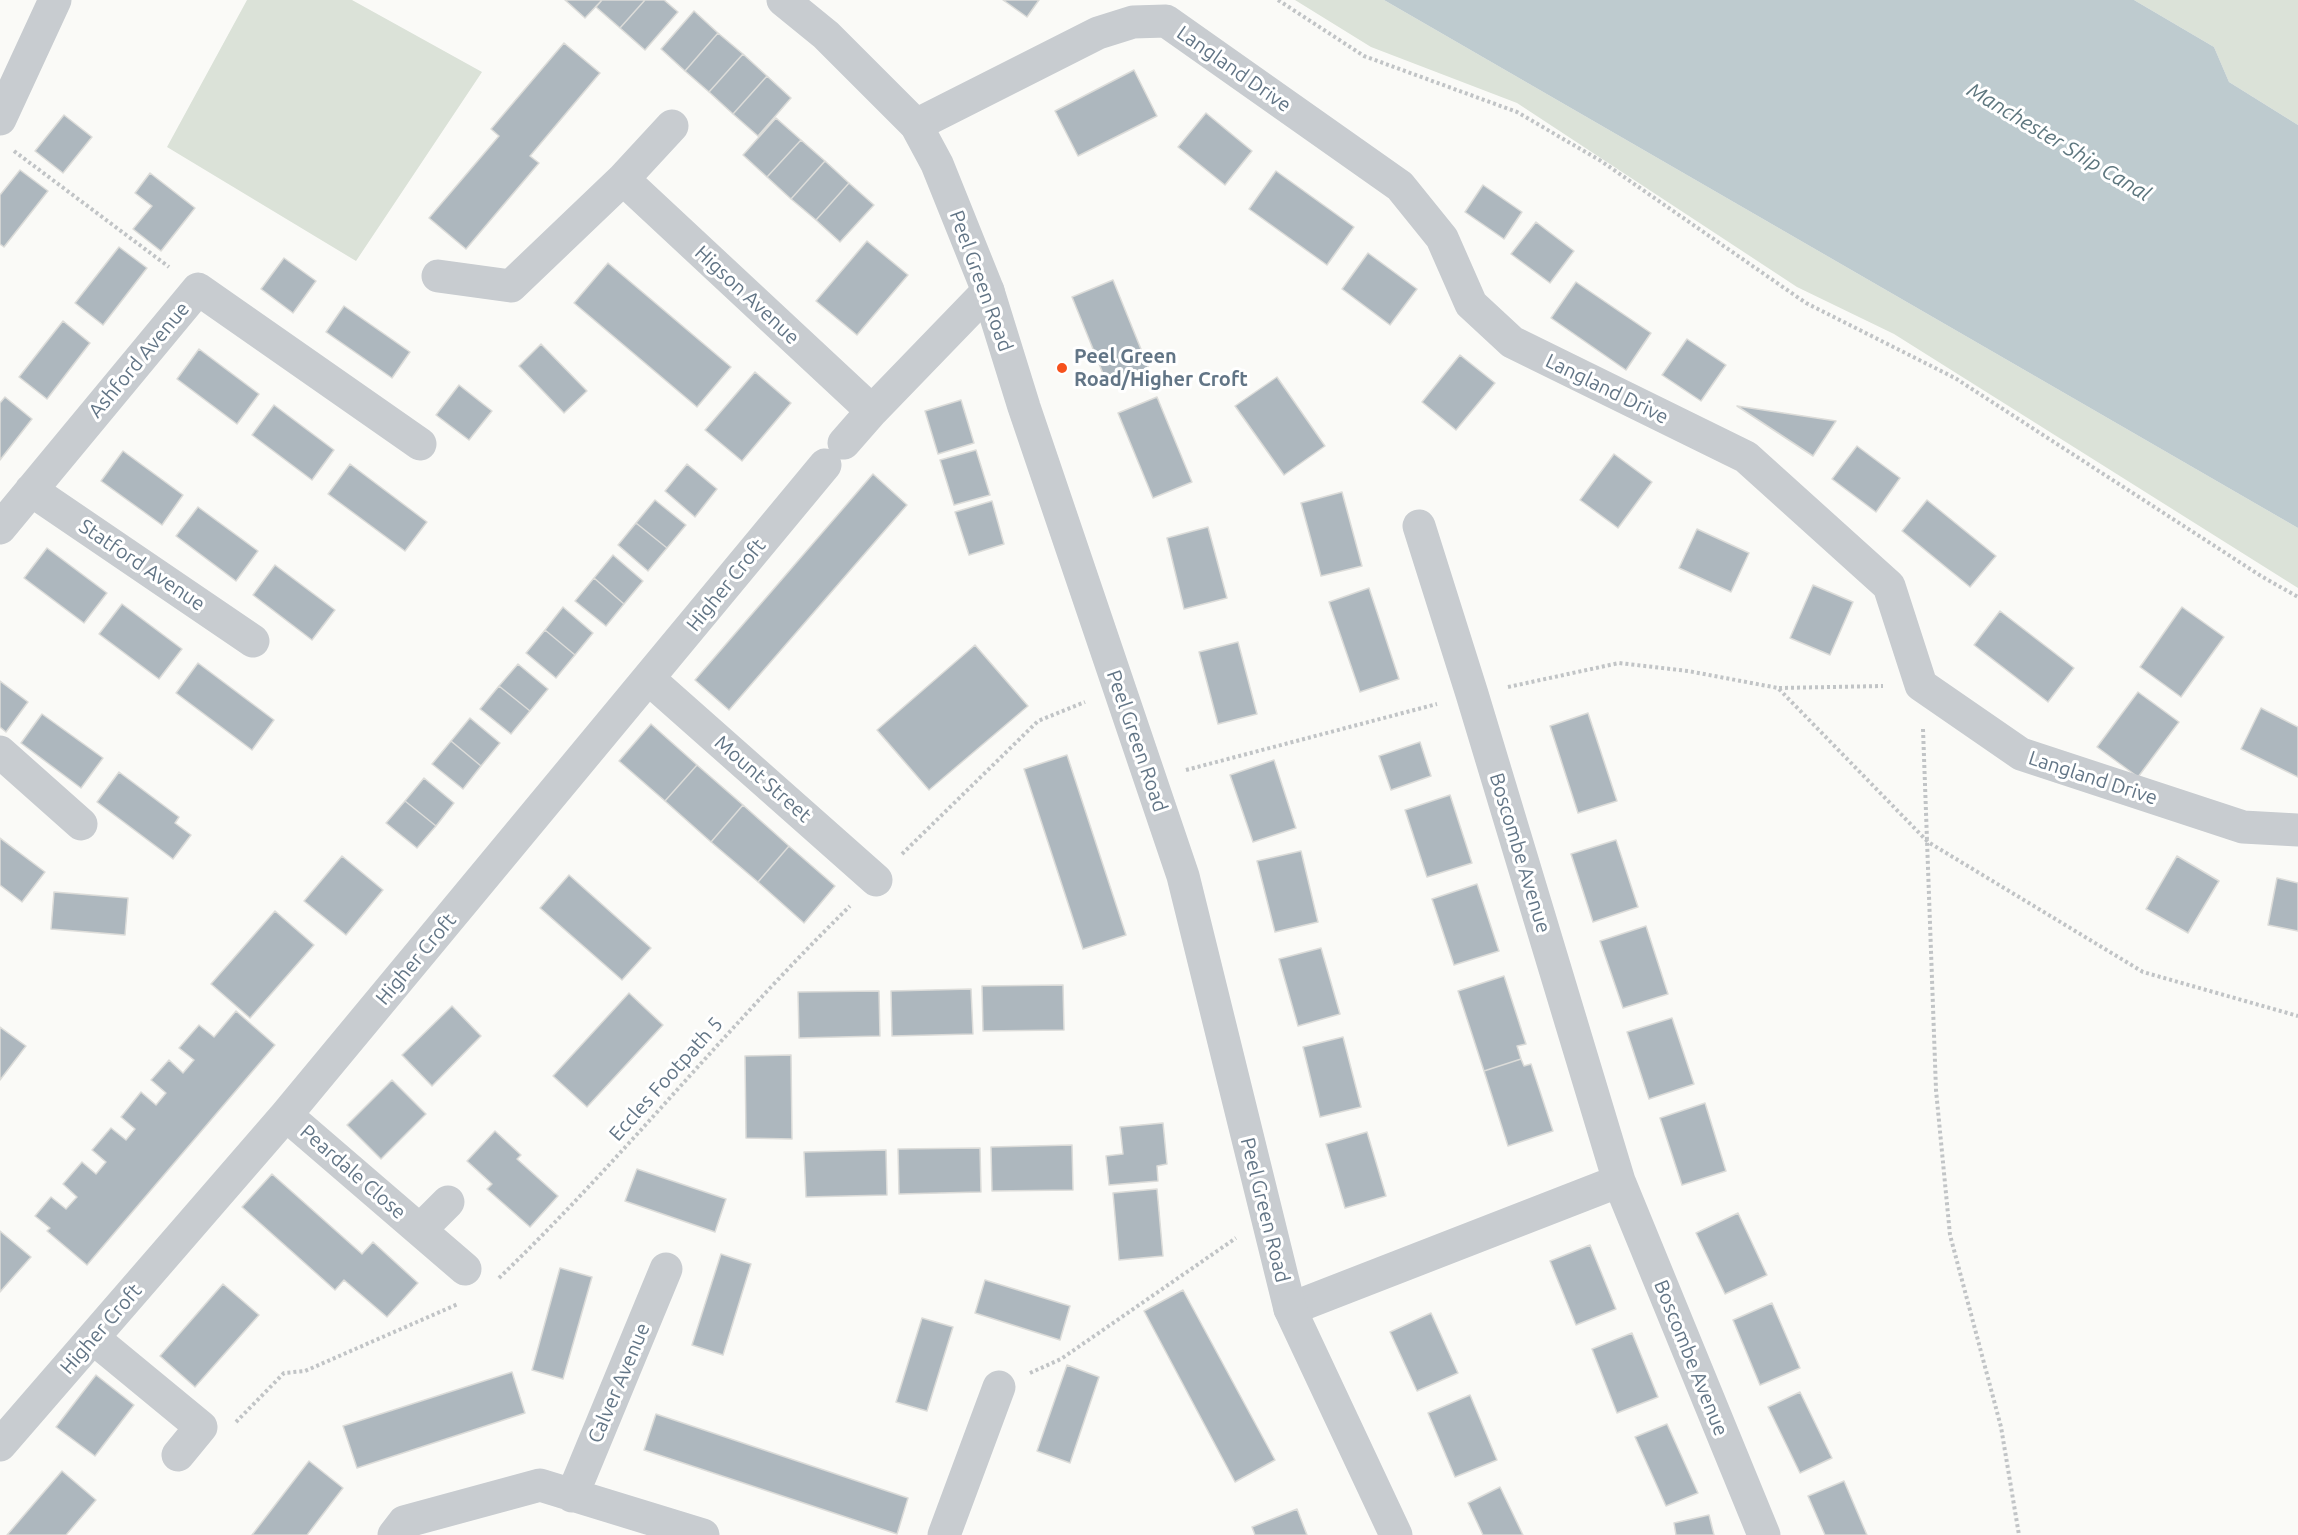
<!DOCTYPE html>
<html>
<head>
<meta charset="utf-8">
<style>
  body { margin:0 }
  canvas { display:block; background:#fafaf7 }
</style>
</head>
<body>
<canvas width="2298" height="1535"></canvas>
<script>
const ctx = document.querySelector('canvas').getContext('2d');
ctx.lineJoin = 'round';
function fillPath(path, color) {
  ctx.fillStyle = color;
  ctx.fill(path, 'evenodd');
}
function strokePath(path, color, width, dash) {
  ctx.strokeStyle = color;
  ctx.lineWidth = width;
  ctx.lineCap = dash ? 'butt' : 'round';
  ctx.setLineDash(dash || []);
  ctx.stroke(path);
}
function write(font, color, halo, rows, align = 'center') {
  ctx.font = font + ' Ubuntu,sans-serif';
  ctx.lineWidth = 6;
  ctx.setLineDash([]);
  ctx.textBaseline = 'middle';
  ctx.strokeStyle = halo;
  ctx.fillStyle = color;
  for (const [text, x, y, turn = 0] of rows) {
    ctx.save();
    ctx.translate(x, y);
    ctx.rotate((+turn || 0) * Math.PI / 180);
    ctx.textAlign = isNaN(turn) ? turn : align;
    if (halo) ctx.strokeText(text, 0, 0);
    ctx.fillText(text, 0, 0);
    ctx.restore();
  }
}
fillPath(new Path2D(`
  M247 0H352L482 72 356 261 167 147Z
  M1295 0H1384L2298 528V588L1894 334 1797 287 1517 103 1371 47Z
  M2134 0H2298V125L2229 82 2214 47Z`), '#dbe2d8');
fillPath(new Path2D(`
  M1384 0H2134L2214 47 2229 82 2298 125V528Z`), '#becbcf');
const building = new Path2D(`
  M565 0H602L585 18Z
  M602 0H645L620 28 596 7Z
  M645 0H664L678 12 645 50 620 28Z
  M1003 0H1039L1027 17Z
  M694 11 718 33 685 71 661 49Z
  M718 33 743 54 709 92 685 71Z
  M564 43 600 73 530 156 539 163 466 249 429 218 499 136 491 129Z
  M743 54 767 76 733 114 709 92Z
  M1134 70 1157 116 1078 156 1055 111Z
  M767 76 791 98 758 136 733 114Z
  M1206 113 1252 151 1225 185 1178 147Z
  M64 115 92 137 63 173 35 151Z
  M776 118 801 140 767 177 743 155Z
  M801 140 825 161 791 199 767 177Z
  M825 161 849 183 816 220 791 199Z
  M20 170 48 191 4 247 0 244V195Z
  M1276 171 1354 227 1327 265 1249 209Z
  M150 173 195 208 161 251 133 229 152 206 135 193Z
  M849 183 874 205 840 242 816 220Z
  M1483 185 1522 212 1504 239 1465 212Z
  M1536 222 1574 251 1550 283 1511 254Z
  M867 241 908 275 857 335 816 301Z
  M119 247 147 268 103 325 75 303Z
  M1368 253 1417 289 1390 325 1342 289Z
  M284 258 316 281 293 313 261 289Z
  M608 263 731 367 697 407 574 303Z
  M1113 280 1149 369 1108 386 1072 297Z
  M1576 282 1651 333 1626 370 1551 318Z
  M344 306 410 352 392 378 326 332Z
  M63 321 90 343 47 399 19 377Z
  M1687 339 1726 365 1701 401 1662 375Z
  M541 344 587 391 564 413 519 366Z
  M199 349 259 394 237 424 177 379Z
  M1460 355 1495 383 1456 430 1422 402Z
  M755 372 791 403 742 461 705 430Z
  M1277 377 1325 446 1284 475 1235 406Z
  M459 385 492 411 469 440 436 415Z
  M5 397 32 419 0 460V403Z
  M1157 397 1192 482 1153 498 1118 413Z
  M961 400 974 443 938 454 925 411Z
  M274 405 334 450 312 480 252 435Z
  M1737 406 1836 421 1813 456Z
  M1857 446 1900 478 1876 512 1832 479Z
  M976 450 990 495 954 505 940 460Z
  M123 451 183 495 162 525 101 481Z
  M1614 454 1652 482 1618 528 1580 500Z
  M350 464 427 522 405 551 328 494Z
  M687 464 717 489 695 517 665 491Z
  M873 474 907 505 729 710 695 680Z
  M1342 492 1362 566 1321 576 1301 503Z
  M655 500 686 525 667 548 636 523Z
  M1927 500 1996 556 1970 587 1902 531Z
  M992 501 1004 544 969 555 955 512Z
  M198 507 258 551 236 581 176 536Z
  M636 523 667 548 648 571 618 545Z
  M1208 527 1227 598 1184 609 1167 538Z
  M1697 529 1749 553 1731 592 1679 568Z
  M47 548 107 593 84 623 24 578Z
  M613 555 643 581 624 604 594 578Z
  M275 565 335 610 312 640 253 595Z
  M594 578 624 604 606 626 575 601Z
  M1813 585 1853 602 1830 655 1790 638Z
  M1369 588 1399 679 1360 692 1329 602Z
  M122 604 182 649 159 679 99 634Z
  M563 607 593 633 575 655 545 630Z
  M2182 607 2224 637 2181 697 2140 667Z
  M2000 611 2074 668 2048 702 1974 645Z
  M545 630 575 655 556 678 526 653Z
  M1238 642 1257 714 1218 724 1199 652Z
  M975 645 1028 706 929 790 877 730Z
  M198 663 274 720 252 750 176 693Z
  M518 664 548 689 530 711 499 686Z
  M0 681 28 702 6 732 0 727Z
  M499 686 530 711 511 734 480 709Z
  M2138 692 2179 722 2138 777 2097 747Z
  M2261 708 2298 727V777L2241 749Z
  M1588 713 1617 801 1578 813 1550 726Z
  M42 714 103 758 81 788 21 743Z
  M470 718 500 743 481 766 451 741Z
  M651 724 697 765 665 801 619 761Z
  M451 741 481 766 463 789 432 764Z
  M1420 742 1431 776 1391 790 1379 756Z
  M1067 755 1126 935 1083 949 1024 769Z
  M1274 760 1296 828 1253 842 1230 775Z
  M697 765 743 805 711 842 665 801Z
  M119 772 179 817 175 823 191 835 173 859 97 802Z
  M424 778 454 803 436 826 405 801Z
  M1450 795 1472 863 1427 877 1405 810Z
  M405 801 436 826 417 848 386 823Z
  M743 805 789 846 758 882 711 842Z
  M0 838 45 872 22 902 0 885Z
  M1616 840 1638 907 1593 922 1571 854Z
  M789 846 835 886 804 923 758 882Z
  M1301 851 1318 922 1275 932 1257 861Z
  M342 856 383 890 346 935 304 901Z
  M2177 856 2219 881 2188 933 2146 909Z
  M569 875 651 948 622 980 540 908Z
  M2277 878 2298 883V931L2268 925Z
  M1477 884 1499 951 1454 965 1432 899Z
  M54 892 128 898 125 935 51 929Z
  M275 911 314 945 250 1018 211 984Z
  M1646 926 1668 994 1623 1008 1600 941Z
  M1321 948 1340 1014 1298 1026 1279 959Z
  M1504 976 1526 1044 1517 1046 1521 1059 1484 1071 1458 991Z
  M1063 985 1064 1030 983 1031 982 986Z
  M971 989 973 1034 892 1036 891 991Z
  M879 991 880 1036 799 1038 798 992Z
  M629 993 663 1025 587 1107 553 1076Z
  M452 1006 481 1036 432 1086 402 1055Z
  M236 1011 275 1045 87 1265 47 1231 50 1228 35 1216 51 1197 66 1209 77 1197 63 1184 82 1162 96 1174 106 1162 92 1150 111 1128 126 1140 135 1129 121 1117 141 1092 156 1105 166 1093 151 1080 169 1060 183 1073 194 1060 179 1048 199 1025 214 1037Z
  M1672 1018 1694 1084 1649 1099 1627 1032Z
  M0 1027 26 1046 0 1080Z
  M1343 1037 1361 1107 1320 1117 1303 1047Z
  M791 1055 792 1139 746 1138 745 1056Z
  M1521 1059 1524 1066 1531 1064 1553 1131 1508 1146 1484 1071Z
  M392 1080 426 1114 381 1159 347 1125Z
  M1705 1103 1726 1171 1682 1185 1660 1118Z
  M1163 1123 1167 1164 1157 1166 1158 1181 1109 1185 1106 1156 1123 1154 1120 1127Z
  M495 1131 521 1155 517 1159 558 1196 530 1227 487 1189 492 1184 467 1161Z
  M1367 1132 1386 1196 1345 1208 1326 1144Z
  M1072 1145 1073 1190 992 1191 991 1147Z
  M980 1148 981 1192 899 1194 898 1149Z
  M886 1150 887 1195 806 1197 804 1152Z
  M637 1169 726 1199 715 1232 625 1201Z
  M272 1174 362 1254 373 1242 418 1283 387 1317 344 1280 335 1290 242 1207Z
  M1157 1189 1163 1256 1119 1260 1113 1193Z
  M1738 1213 1767 1275 1725 1294 1696 1233Z
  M0 1231 31 1257 0 1292Z
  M1590 1245 1616 1309 1576 1325 1550 1261Z
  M721 1254 751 1264 723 1355 692 1345Z
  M560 1268 592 1277 563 1379 532 1370Z
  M985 1280 1070 1306 1060 1340 975 1313Z
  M223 1284 259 1315 195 1387 160 1356Z
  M1183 1290 1275 1460 1235 1482 1144 1311Z
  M1772 1303 1800 1368 1760 1385 1733 1320Z
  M1431 1313 1458 1373 1417 1391 1390 1332Z
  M922 1318 953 1327 927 1411 896 1402Z
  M1632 1333 1658 1397 1617 1413 1592 1349Z
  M1067 1365 1099 1377 1070 1463 1037 1451Z
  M512 1372 525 1413 357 1468 343 1426Z
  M96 1375 134 1405 95 1456 56 1427Z
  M1800 1392 1832 1458 1800 1473 1768 1407Z
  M1470 1395 1497 1460 1455 1477 1428 1413Z
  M656 1414 908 1498 897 1534 644 1450Z
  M1667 1424 1698 1493 1666 1506 1635 1437Z
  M309 1461 343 1488 307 1535H252Z
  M62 1471 96 1500 66 1535H7Z
  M1844 1481 1867 1535H1825L1808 1496Z
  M1500 1487 1523 1535H1483L1468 1503Z
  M1297 1509 1307 1535H1255L1252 1527Z
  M1709 1515 1714 1535H1676L1674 1523Z`);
fillPath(building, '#adb7be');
strokePath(building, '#dcdcd9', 1.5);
strokePath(new Path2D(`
  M1278 0 1364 56 1517 112 1601 161 1806 303 1955 378 2261 576 2298 597
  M14 151 169 267
  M1508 687 1619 663 1688 671 1778 688 1928 842 2143 972 2298 1016
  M1779 688 1883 686
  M1923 729 1936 1090 1950 1235 2001 1427 2019 1535
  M1186 770 1437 704
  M902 854 1038 721 1085 702
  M499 1278C622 1160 728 1025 850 906
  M1030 1373 1061 1359 1236 1238
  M236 1422 284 1373 305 1371 458 1304`), '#c1c4c6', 4, [3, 3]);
strokePath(new Path2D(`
  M0 119 55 0
  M916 125 1098 33 1133 22 1166 21 1400 186 1442 238 1471 304 1512 342 1746 457 1889 586 1921 685 2021 754 2243 827 2298 830
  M623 179 872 411
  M438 276 511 286 623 179 672 126
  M844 443 872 411 988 291
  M31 490 253 641
  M1419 526 1472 694 1619 1181 1764 1535
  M0 528 198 289 420 444
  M649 679 876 880
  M0 752 81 824
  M286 1115 465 1269
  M420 1230 448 1202
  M1290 1309 1619 1181
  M93 1338 201 1427 178 1455
  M0 1445 286 1115 825 465
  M572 1496 666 1269
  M394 1535 404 1522 540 1485 703 1535
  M944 1535 999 1387`), '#c8ccd0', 33);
strokePath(new Path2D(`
  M783 0 826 35 916 125 937 164 988 291 1024 407 1183 876 1290 1309 1396 1535`), '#c8ccd0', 33);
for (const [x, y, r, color] of [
  [1062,368,6,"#f6511c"]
]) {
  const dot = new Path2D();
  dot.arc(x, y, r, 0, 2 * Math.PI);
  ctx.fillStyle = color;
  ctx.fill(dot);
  strokePath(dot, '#fff', 2);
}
write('20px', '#627586', '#fff', [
  ["Langland Drive",1234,69,35],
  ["Peel Green Road",981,281,70],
  ["Higson Avenue",747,295,43],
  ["Ashford Avenue",139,360,-50],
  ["Langland Drive",1607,389,26],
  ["Statford Avenue",142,565,34],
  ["Higher Croft",726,585,-51],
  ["Peel Green Road",1137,741,71],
  ["Langland Drive",2093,778,18],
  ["Mount Street",763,779,41],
  ["Boscombe Avenue",1520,853,73],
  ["Higher Croft",416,959,-50],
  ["Eccles Footpath 5",666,1079,-48],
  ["Peardale Close",353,1172,41],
  ["Peel Green Road",1265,1210,76],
  ["Higher Croft",101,1329,-49],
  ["Boscombe Avenue",1691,1358,68],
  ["Calver Avenue",619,1383,-67]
]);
write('bold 20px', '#627586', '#fff', [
  ["Peel Green",1074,356],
  ["Road/Higher Croft",1074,379]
], 'left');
write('italic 21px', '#5d767e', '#fff', [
  ["Manchester Ship Canal",2059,142,31]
]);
</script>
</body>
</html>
